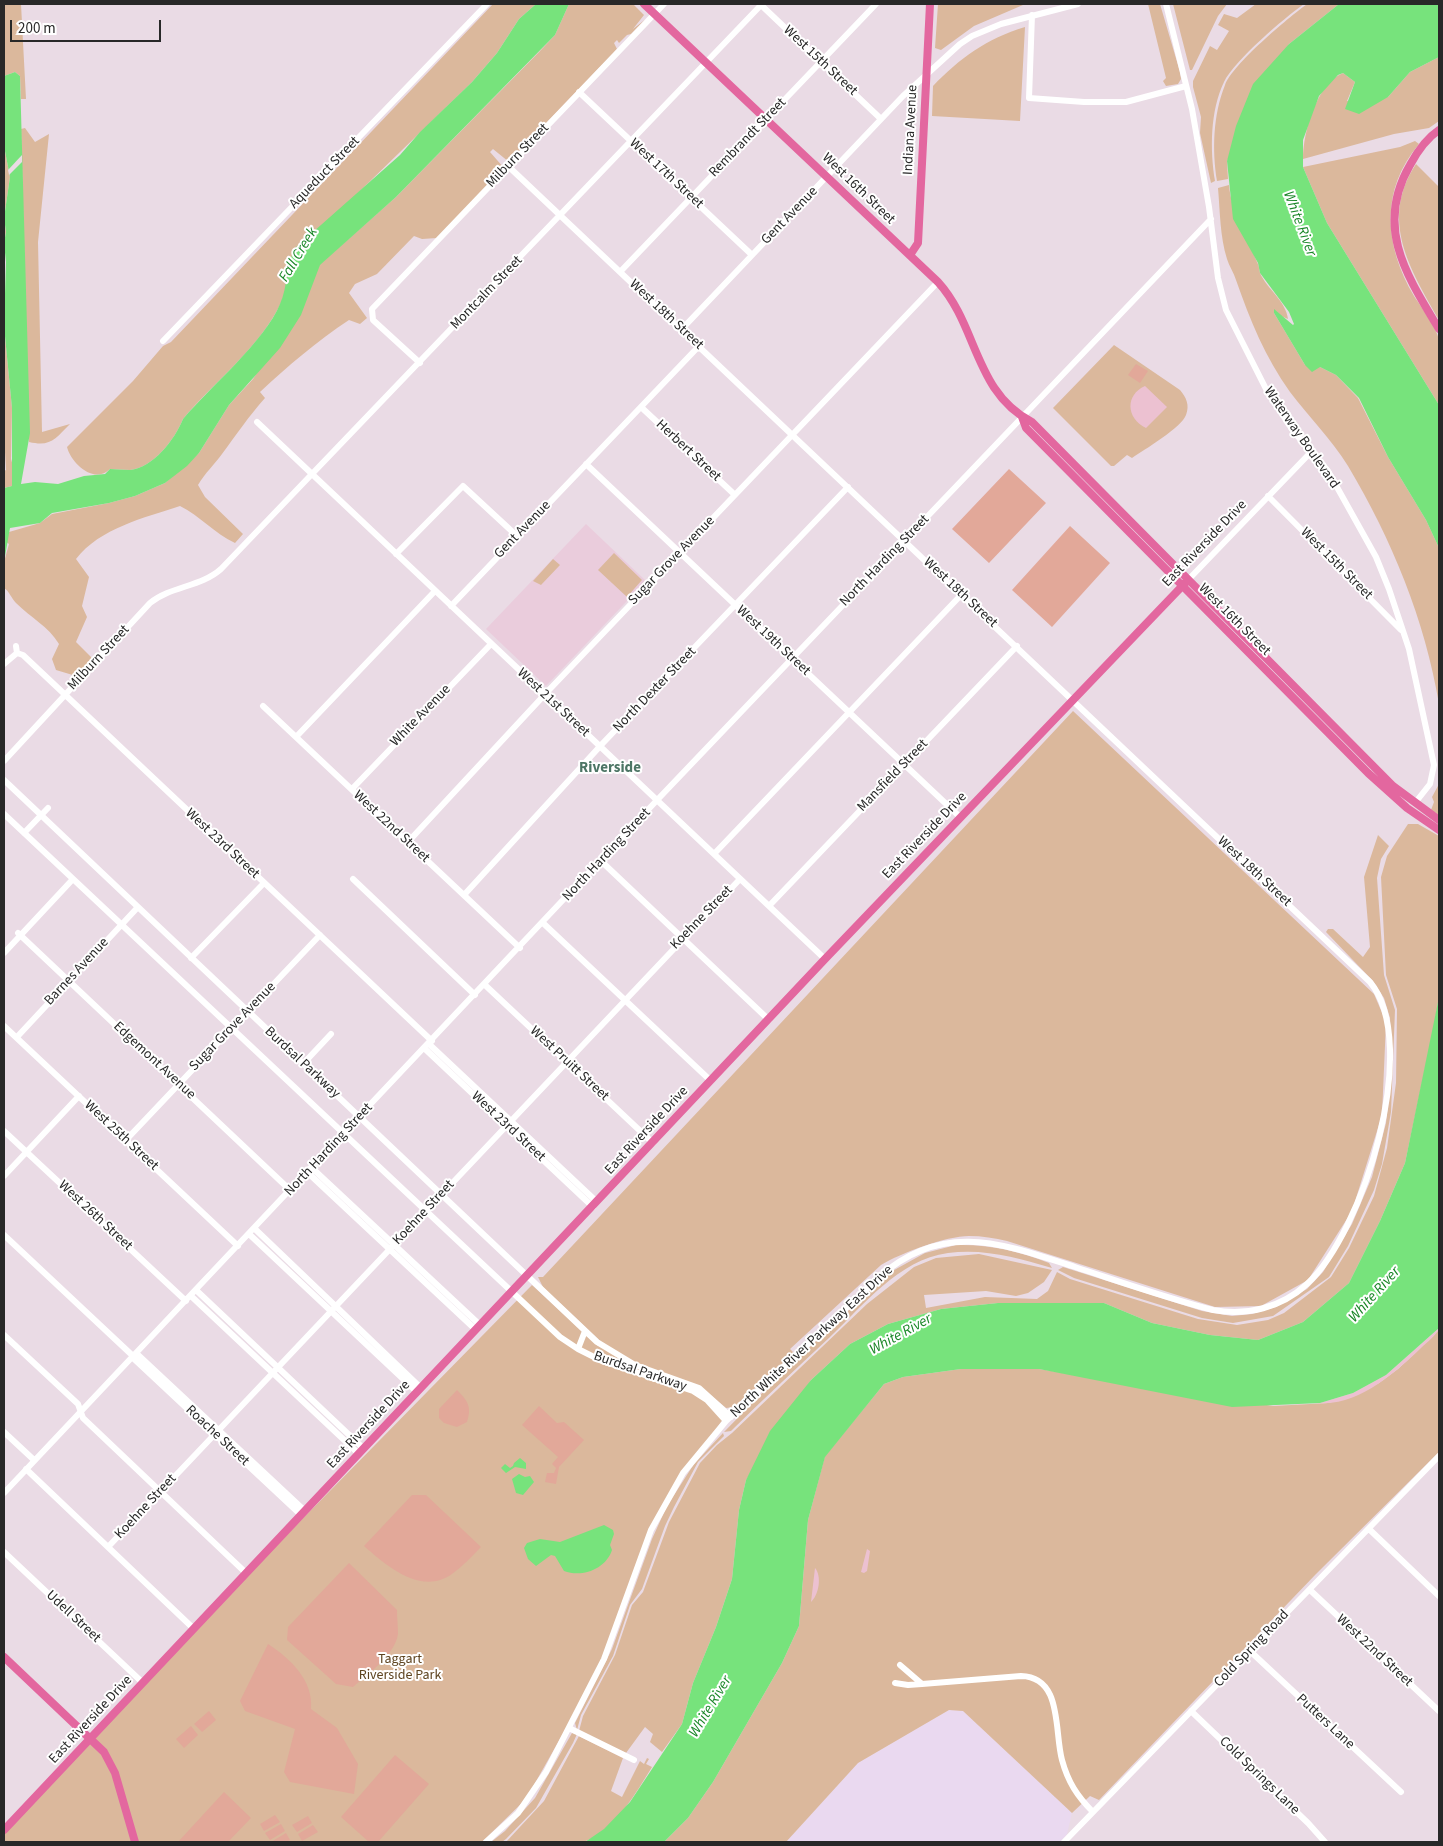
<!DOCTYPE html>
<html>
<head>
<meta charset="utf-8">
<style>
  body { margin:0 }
  #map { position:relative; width:1443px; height:1846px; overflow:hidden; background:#eadbe5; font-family:"Source Sans 3",sans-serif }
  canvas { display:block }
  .frame { position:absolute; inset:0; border:5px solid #282828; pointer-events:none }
  .scale { position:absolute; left:10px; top:20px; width:151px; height:22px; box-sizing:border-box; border:2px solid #282828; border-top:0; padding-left:6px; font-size:15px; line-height:18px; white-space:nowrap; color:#282828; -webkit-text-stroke:4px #fff; paint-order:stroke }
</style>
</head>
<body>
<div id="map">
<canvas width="1443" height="1846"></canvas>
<div class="frame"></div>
<div class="scale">200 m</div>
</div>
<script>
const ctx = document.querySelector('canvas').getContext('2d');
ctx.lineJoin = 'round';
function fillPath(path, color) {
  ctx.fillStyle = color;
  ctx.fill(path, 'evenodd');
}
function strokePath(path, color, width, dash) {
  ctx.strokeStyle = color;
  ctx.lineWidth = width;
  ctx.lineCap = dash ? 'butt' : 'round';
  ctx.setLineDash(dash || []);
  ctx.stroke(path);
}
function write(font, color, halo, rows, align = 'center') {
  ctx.font = font + ' "Source Sans 3",sans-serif';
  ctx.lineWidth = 4;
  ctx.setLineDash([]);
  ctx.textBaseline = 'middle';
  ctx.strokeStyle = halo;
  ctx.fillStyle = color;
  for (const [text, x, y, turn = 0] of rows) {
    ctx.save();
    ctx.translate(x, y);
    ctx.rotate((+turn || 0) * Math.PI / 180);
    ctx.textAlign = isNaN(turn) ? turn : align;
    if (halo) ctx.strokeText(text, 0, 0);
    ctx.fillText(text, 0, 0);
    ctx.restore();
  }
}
fillPath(new Path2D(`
  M586 524 646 581 546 686 486 629Z`), '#eaccdc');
fillPath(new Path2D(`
  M949 1710 963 1711 1072 1813 1067 1834 1060 1842H786L858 1763Z`), '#ead9f0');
fillPath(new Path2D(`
  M4 4H21L26 99H21L20 76 15 72 4 76Z
  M493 4H536L519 19 497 53 472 82 289 260C288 275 287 292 280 305 258 349 214 382 183 419 175 439 153 468 130 470 123 470 116 469 110 469 94 485 71 463 67 447L133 381 163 346 171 342Z
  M569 4H633L644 15 633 29 646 19 631 34 627 35 619 43 617 40 614 43 617 49 509 162 493 149 490 152 504 168 437 238 422 239 414 236 377 274 355 284 349 293 367 318 360 324 349 320C317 341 288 366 260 392L265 398C249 416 236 435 222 454 214 465 205 473 198 485L205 497 243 534 235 543C214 533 200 516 180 506 144 518 100 528 76 559L89 577 82 606 87 617 76 642 93 659 76 676 56 670 52 659 59 644C48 626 31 618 16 603 11 598 10 592 4 588V562L9 544 6 542 9 532 40 523 52 514 109 503 135 496 165 483 199 453 229 405 253 379 307 295 319 265 396 197 539 52 555 35Z
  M938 4 1023 5 974 26 941 50 935 48Z
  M1148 4H1160L1180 72 1181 79 1178 84 1166 86 1163 81 1166 78Z
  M1173 4H1227L1218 16 1192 70H1190Z
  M1256 4H1304C1284 18 1234 61 1224 82 1210 111 1210 150 1215 181L1211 183 1200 133 1201 117 1193 87V81L1210 46 1217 50 1229 31 1218 25 1224 14 1237 18Z
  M1307 4H1339L1289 44 1227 161 1228 179 1217 181C1212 150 1213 115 1225 85 1233 64 1288 18 1307 4Z
  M1025 27 1020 121 932 116 933 86C960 58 986 39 1025 27Z
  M1439 57V121L1429 128 1394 134 1303 159C1303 133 1316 84 1343 73L1355 82 1347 101 1388 97 1410 72Z
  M25 128 35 142 49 134 38 242 42 432 70 424C55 439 51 447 29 442L21 129Z
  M1415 141 1419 144C1380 190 1384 245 1414 296 1421 307 1437 328 1439 340 1443 360 1439 384 1439 405L1327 223 1303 167 1400 147Z
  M4 146 10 177 4 218 6 232 4 243Z
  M1416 164 1439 187V320C1410 269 1379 220 1416 164Z
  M1229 185C1231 212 1247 237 1257 262 1259 265 1259 269 1260 273 1267 289 1286 301 1288 319L1281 316 1274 310V313L1305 365 1320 367 1336 375 1358 398 1388 457 1426 520 1439 548V704C1425 620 1392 540 1348 466 1331 439 1309 417 1290 392 1265 357 1250 320 1236 280 1234 273 1229 266 1227 259 1220 237 1220 211 1218 188Z
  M4 326 12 408 11 459 14 469 12 486 4 488V471L6 470 4 434Z
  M1114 345 1180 390C1186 397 1190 405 1186 415 1182 427 1144 450 1132 458L1127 455 1114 466H1111L1053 408Z
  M614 553 642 580 627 597 598 570Z
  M553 559 560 565 541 585 533 581Z
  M1073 711 1374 994 1386 1022 1382 1115 1352 1211 1308 1280 1261 1306 1215 1307 1007 1241C995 1238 982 1236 969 1236 946 1236 901 1253 881 1265L790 1349 794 1353 734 1407 726 1408 707 1392 696 1390 724 1418 669 1495 646 1542 599 1670 526 1799 482 1842H4V1833L270 1552 532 1285 598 1346 600 1341 543 1287 538 1277H543Z
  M1439 784V815L1431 810 1434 802 1432 797Z
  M1408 824H1418L1439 836V997L1434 1026 1405 1163 1380 1221 1349 1283 1303 1322 1258 1340 1210 1335 1152 1323 1104 1303H998L941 1309 888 1324 850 1344 811 1380 746 1480 739 1510 732 1579 716 1627 693 1683 682 1724 662 1752 650 1742 653 1734 645 1727 626 1753 579 1731 583 1716 615 1655 632 1605 643 1592 669 1522 700 1463 717 1445 732 1433 867 1304 914 1267 936 1258 979 1254 1052 1270 1044 1282 1028 1293 1016 1296 986 1291 924 1295 926 1308 985 1297 1037 1299 1048 1291 1057 1272 1070 1279 1198 1319 1237 1325 1268 1320 1284 1313 1331 1277 1349 1248 1374 1196 1387 1148 1396 1083 1397 1009 1386 975 1381 877 1387 856Z
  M1378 835 1389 846 1381 859 1377 878 1384 975 1395 1010 1391 1112 1382 1164 1374 1190 1348 1246 1329 1277 1273 1316 1233 1323 1202 1318 1074 1278 1058 1270 1063 1267 1202 1311 1232 1316 1252 1314 1276 1307 1307 1289 1323 1272 1352 1224 1372 1177 1386 1123 1392 1064 1390 1018 1384 998 1373 981 1326 932 1328 929H1333L1363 957 1370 947 1364 877Z
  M956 1245C988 1244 1019 1251 1049 1263L1052 1268C1018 1258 984 1248 948 1253 898 1260 864 1305 830 1337 797 1368 763 1399 731 1431L724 1432 773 1382 887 1274 925 1253Z
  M1439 1330V1452L1316 1574 1099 1800 1090 1796 1072 1813 963 1711 949 1710 858 1763 786 1842H664L688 1818 713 1782 782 1663 799 1626 808 1520 825 1456 884 1384 903 1377 961 1369H1039L1273 1406 1328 1403 1351 1397 1379 1383 1398 1369Z
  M723 1433 724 1436 698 1462 674 1507 665 1526 642 1589 630 1605 613 1656 581 1715 577 1730 575 1723 612 1649 652 1539 667 1506 694 1464Z
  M572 1733 577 1734 573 1743 536 1808 506 1839 502 1842H491L505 1831 535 1798Z
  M579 1736 623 1758 611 1791 622 1797 640 1761 644 1764 647 1758 649 1759 646 1764 652 1767C636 1793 616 1828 586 1841 578 1845 519 1842 506 1842L544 1801Z`), '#dbb89c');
fillPath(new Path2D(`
  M1145 386 1167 407 1146 428C1126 418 1125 395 1145 386Z
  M1439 1328C1436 1336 1427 1342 1421 1348 1396 1372 1358 1406 1320 1403L1353 1393 1386 1375Z
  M867 1549 870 1551 867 1571 864 1573 861 1572Z
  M815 1568C822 1576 819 1595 811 1602Z`), '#ecc1d1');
fillPath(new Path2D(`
  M1136 364 1148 371 1140 383 1128 375Z
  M1009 469 1046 503 989 563 952 529Z
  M1070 526 1110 563 1052 627 1012 590Z
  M457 1390C468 1401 472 1407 467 1422L457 1427 444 1423 439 1418V1409Z
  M539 1406 557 1423 564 1422 584 1440 559 1467 556 1484 545 1482 547 1473H554L556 1468 552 1464 558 1457 522 1425Z
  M412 1495H426L481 1547C472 1556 463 1566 452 1574 421 1596 387 1566 364 1546Z
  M349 1563 397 1610C397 1618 398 1626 398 1634 395 1655 368 1674 353 1687L336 1684 287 1640 288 1627Z
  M268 1644C290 1658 314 1681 311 1709L337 1728 358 1764 354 1794 290 1782 284 1772 295 1729 245 1711 240 1701Z
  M209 1711 216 1720 202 1732 194 1724Z
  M191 1726 198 1735 184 1748 176 1739Z
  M395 1755 429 1784 378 1842H369L341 1817Z
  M224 1792 251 1818 228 1842H178Z
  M275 1815 280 1822 264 1831 260 1824Z
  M308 1816 312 1823 297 1832 292 1825Z
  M281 1824 285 1831 270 1840 265 1833Z
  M313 1825 318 1832 302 1841 298 1834Z
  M286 1833 290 1840 287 1842H271Z`), '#e2a899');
fillPath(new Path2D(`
  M536 4H569L555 35 396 197 320 265 301 315 280 348 229 405 199 453 187 466 165 483 135 496 109 503 52 513 40 523 10 528 4 562V488L12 486V408L4 326 6 262 4 243 6 232 4 218 10 177 4 146V76L15 72 20 76 30 433 21 484 35 482 58 484 84 476 105 474 110 469C116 469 123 470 130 470 153 468 175 439 183 419 210 387 265 341 280 304 288 286 286 266 295 248L400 155 420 132 472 82 497 53 519 19Z
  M1339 4H1439V57L1410 72 1388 97 1359 114 1345 109 1355 82 1343 73 1338 75 1319 96 1303 140V167L1327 223 1439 405V548L1426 520 1388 457 1359 398 1336 375 1320 367 1312 372 1305 365 1274 313V309L1293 325 1294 324 1289 312 1260 273 1258 263 1233 219 1227 161 1236 126 1253 84 1289 44Z
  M1439 997V1328L1386 1375 1353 1393 1320 1403 1232 1407 1039 1369H961L903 1377 884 1384 825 1457 808 1520 799 1626 782 1663 713 1782 688 1818 664 1842H585L604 1829 630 1802 682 1724 693 1683 716 1627 732 1579 739 1510 746 1480 770 1431 811 1380 850 1344 888 1324 941 1309 998 1303H1104L1152 1323 1210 1335 1258 1340 1303 1322 1349 1283 1380 1221 1405 1163Z
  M520 1458 526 1463V1469L515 1467 506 1473 501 1468 505 1464 510 1468 513 1466 514 1463Z
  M519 1474 525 1477 530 1476 534 1482 523 1495 516 1493 512 1479Z
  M604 1525 613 1530 614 1534 610 1545 612 1550C606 1569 582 1578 564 1571L555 1556 551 1555 536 1566 528 1559 524 1548 527 1543 540 1539 560 1542Z`), '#77e37c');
fillPath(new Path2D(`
  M22 155V162L9 175 8 170Z`), '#eadbe5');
strokePath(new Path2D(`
  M760 4 881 119
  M1166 4 1192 109 1209 207 1218 278 1226 310 1266 389 1294 432 1328 471 1376 557 1389 589 1409 649 1434 765 1430 784 1415 803
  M1032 15 1029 98 1084 102H1126L1186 86
  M579 92 752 255
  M620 272 876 4
  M681 330 903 96 960 44 972 36 1001 24 1078 4
  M163 341 487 4
  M420 363 373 320 372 309 664 4
  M641 407 735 495
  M257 422 825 959
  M586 464 960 817
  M1268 496 1401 630
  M396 554 463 486 517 536
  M1188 580 1311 452
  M451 606 699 346
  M16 646 17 653 23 655 432 1041
  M4 664 17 653
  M263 706 520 948
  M296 737 435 591
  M4 761 150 603C171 586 201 587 221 569L762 4
  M4 780 597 1342 635 1365 699 1388 731 1417
  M352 789 491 644
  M4 814 560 1337 578 1349 602 1361 693 1391 707 1400 726 1421
  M24 833 48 808
  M408 842 548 691 938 282
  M714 854 962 594
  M601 861 769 1020
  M353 879 475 995
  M464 895 603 743 848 487
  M769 906 1017 646
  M543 923 711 1081
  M18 933 290 1190
  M4 953 73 879
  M191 958 264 883
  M485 985 653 1143
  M4 1026 238 1246
  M17 1037 138 907
  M429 1044 597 1202
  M424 1048 593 1207
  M303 1064 331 1034
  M4 1131 186 1301
  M126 1140 320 935
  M312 1168 480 1325
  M307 1172 476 1330
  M4 1176 79 1096
  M255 1229 421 1388
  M249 1234 417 1392
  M4 1235 133 1356
  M196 1290 364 1449
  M191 1296 359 1454
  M4 1335 78 1404 83 1418 246 1573
  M578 1349 585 1331
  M136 1353 305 1511
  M132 1357 301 1515
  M4 1432 34 1460
  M26 1469 194 1629
  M4 1493 660 797 1211 219
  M1369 1529 1439 1596
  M108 1547 740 879
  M4 1552 143 1683
  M1310 1590 1439 1711
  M1250 1651 1401 1792
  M900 1665 922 1684 1021 1676C1063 1677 1054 1731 1062 1760 1068 1782 1077 1796 1093 1812
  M895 1683 908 1685 922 1684
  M1191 1711 1308 1823 1325 1842
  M569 1728 634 1760
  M486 1842 518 1813 546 1772 604 1659 651 1530 683 1473 726 1421 879 1277C944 1220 1003 1244 1075 1267 1121 1282 1166 1298 1213 1310 1247 1316 1281 1308 1307 1284 1363 1233 1422 1045 1370 982L508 166
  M1064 1842 1439 1456`), '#fff', 6);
strokePath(new Path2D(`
  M644 4 938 282C978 326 974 392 1032 422L1393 786 1439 820
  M1439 130C1427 138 1417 152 1410 165 1374 227 1407 276 1439 329
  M910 255 918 243 930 4
  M1022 417 1026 428 1368 773 1407 808 1439 830
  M4 1657 104 1752 115 1773 135 1842
  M4 1830 825 959 1188 580`), '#e3679f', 8);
write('14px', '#282828', '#fff', [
  ["West 15th Street",820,61,43],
  ["Indiana Avenue",911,130,-87],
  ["Rembrandt Street",748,138,-46],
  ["Milburn Street",518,156,-46],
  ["Aqueduct Street",325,173,-46],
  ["West 17th Street",666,174,43],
  ["West 16th Street",858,189,44],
  ["Gent Avenue",790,216,-46],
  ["Montcalm Street",487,293,-46],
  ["West 18th Street",666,315,43],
  ["Waterway Boulevard",1301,438,55],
  ["Herbert Street",688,451,43],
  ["Gent Avenue",523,530,-46],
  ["East Riverside Drive",1205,544,-46],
  ["Sugar Grove Avenue",672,561,-46],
  ["North Harding Street",885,561,-46],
  ["West 15th Street",1336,564,45],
  ["West 18th Street",960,593,43],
  ["West 16th Street",1234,620,45],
  ["West 19th Street",773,641,43],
  ["Milburn Street",99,658,-47],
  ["North Dexter Street",655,690,-46],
  ["West 21st Street",553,703,43],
  ["White Avenue",421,716,-46],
  ["Mansfield Street",893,776,-46],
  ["West 22nd Street",391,827,43],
  ["East Riverside Drive",925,836,-46],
  ["West 23rd Street",222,844,43],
  ["North Harding Street",607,855,-47],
  ["West 18th Street",1254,872,43],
  ["Koehne Street",702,918,-46],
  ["Barnes Avenue",77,972,-47],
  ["Sugar Grove Avenue",233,1027,-46],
  ["Edgemont Avenue",154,1061,43],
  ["Burdsal Parkway",302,1063,43],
  ["West Pruitt Street",569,1064,43],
  ["West 23rd Street",508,1127,43],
  ["East Riverside Drive",647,1131,-47],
  ["West 25th Street",121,1136,43],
  ["North Harding Street",329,1150,-47],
  ["Koehne Street",424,1213,-47],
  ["West 26th Street",95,1216,43],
  ["North White River Parkway East Drive",812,1342,-43],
  ["Burdsal Parkway",640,1372,19],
  ["East Riverside Drive",369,1425,-47],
  ["Roache Street",217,1436,43],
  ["Koehne Street",146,1507,-47],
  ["Udell Street",73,1617,43],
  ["Cold Spring Road",1252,1649,-46],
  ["West 22nd Street",1374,1651,43],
  ["East Riverside Drive",91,1720,-47],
  ["Putters Lane",1325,1722,43],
  ["Cold Springs Lane",1259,1776,44]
]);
write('14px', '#5e4420', '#fff', [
  ["Taggart",400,1660],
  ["Riverside Park",400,1676]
]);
write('italic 15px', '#198627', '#fff', [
  ["White River",1299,224,69],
  ["Fall Creek",299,255,-59],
  ["White River",1375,1295,-48],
  ["White River",901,1335,-29],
  ["White River",711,1707,-59]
]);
write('bold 15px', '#4d7565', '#fff', [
  ["Riverside",610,769]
]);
</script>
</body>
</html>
